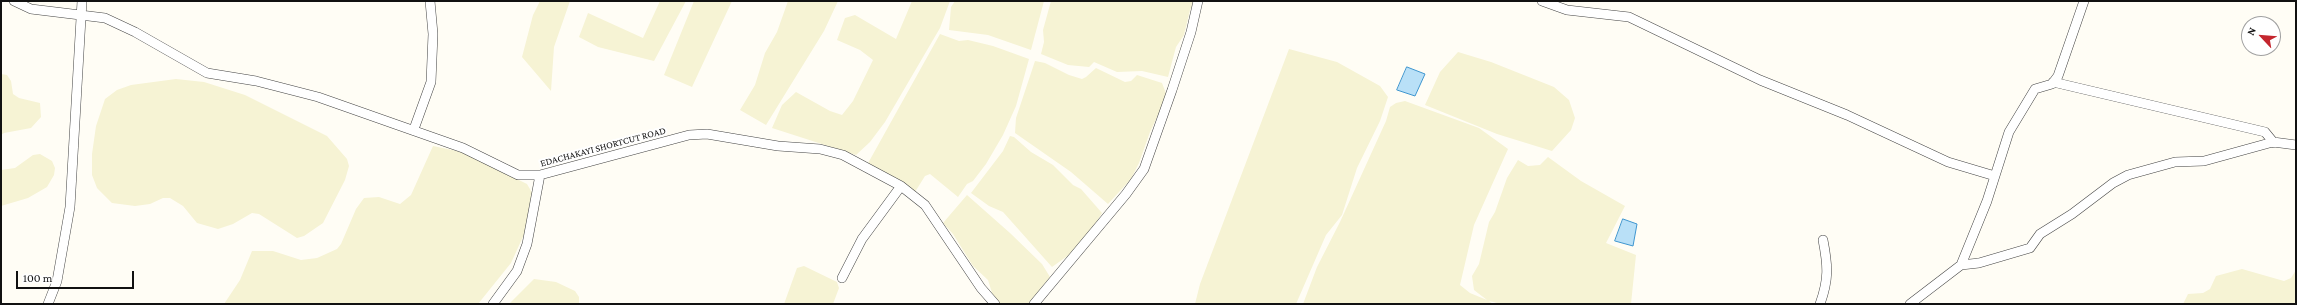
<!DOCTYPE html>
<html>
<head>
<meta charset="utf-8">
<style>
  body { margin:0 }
  #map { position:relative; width:2297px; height:305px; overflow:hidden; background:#fffdf5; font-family:"Crimson Pro",serif }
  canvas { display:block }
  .frame { position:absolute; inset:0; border:2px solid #111; pointer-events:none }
  .north { position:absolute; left:2241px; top:16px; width:40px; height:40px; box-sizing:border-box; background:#fff; border:1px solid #a0a0a0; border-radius:50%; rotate:296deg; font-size:11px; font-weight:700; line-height:16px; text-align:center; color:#111 }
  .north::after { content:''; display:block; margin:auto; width:14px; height:18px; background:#c4262e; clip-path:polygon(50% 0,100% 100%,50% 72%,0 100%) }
  .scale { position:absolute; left:16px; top:271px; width:118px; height:18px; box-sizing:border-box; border:2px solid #111; border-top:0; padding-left:5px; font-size:12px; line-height:14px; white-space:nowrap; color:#111; -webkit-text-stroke:3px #fff; paint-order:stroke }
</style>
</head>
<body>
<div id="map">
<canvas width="2297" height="305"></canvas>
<div class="frame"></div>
<div class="north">N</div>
<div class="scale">100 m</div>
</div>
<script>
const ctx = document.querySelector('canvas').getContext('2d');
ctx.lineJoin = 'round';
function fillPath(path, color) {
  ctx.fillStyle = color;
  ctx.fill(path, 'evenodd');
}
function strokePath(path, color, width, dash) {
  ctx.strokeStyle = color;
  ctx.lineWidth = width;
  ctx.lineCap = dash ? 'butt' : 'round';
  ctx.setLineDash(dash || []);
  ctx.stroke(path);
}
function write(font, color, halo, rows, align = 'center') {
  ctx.font = font + ' "Crimson Pro",serif';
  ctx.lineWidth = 4;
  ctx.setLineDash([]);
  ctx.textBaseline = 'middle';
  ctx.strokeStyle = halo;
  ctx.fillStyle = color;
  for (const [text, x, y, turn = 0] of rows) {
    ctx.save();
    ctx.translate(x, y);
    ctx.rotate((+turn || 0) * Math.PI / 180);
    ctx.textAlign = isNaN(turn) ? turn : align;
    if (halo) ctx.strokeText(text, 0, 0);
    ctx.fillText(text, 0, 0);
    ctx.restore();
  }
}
fillPath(new Path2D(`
  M540 1H570L554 47 551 91 522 57 533 15Z
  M660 1H686L654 61 598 47 579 37 588 13 643 38Z
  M694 1H732L692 87 664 75Z
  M788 1H838L824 31 766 125 740 110 755 85 765 53 777 32Z
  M912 1H950L940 28 885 122 870 142 856 155 772 128 782 105 796 92 830 111 842 115 853 101 873 60 860 50 837 40 845 18 855 15 896 39Z
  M955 1H1044L1031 50 988 35 949 30 951 7Z
  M1051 1H1195L1190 10 1184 35 1176 47 1168 77 1142 71 1117 72 1094 62 1089 67 1068 65 1041 54 1044 42 1043 30Z
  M940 34 959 41 968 40 993 46 1029 59 1016 106 1003 135 986 164 973 181 967 184 958 197 930 174 925 176 915 192 907 185 867 165Z
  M1289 49 1337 62 1380 86 1388 97 1380 121 1357 168 1342 215 1326 235 1296 304H1195L1200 284Z
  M1458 52 1491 62 1554 87 1569 100 1575 118 1571 130 1552 151 1497 134 1425 105 1440 72Z
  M1035 61 1045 63 1069 75 1082 79 1086 77 1096 68 1125 82 1131 81 1137 75 1162 83 1167 96 1150 132 1139 163 1131 179 1108 204 1071 172 1015 133 1016 118Z
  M1 74 7 75 11 81 13 94 19 98 40 103 41 117 31 128 4 133 1 135Z
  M176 79 204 82 245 95 327 136 347 159 349 166 345 180 323 223 304 236 297 238 259 214 252 213 233 224 218 229 197 223 183 206 170 198H163L150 204 135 206 112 203 97 188 92 175V154L96 126 105 99 117 90 131 85Z
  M1405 101 1479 128 1508 149 1474 225 1460 285 1470 293 1487 300 1474 290 1472 276 1479 264 1489 222 1495 212 1507 178 1518 160 1528 166 1540 165 1548 157 1581 181 1625 206 1606 243 1636 255 1631 304H1501L1489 301 1493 304H1303L1317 267 1340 222 1386 121 1390 107 1396 103Z
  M1010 136 1014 137 1031 152 1053 165 1073 185 1081 189 1102 213 1090 232 1073 252 1052 267 1003 212 989 206 971 193 1003 151Z
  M433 146 462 152 527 184 534 196 526 230 511 263 478 304H224L240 280 252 251H273L301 260 317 258 337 249 341 244 356 209 364 198 379 197 400 204 411 195Z
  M40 154 52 161 55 168 54 175 47 187 28 198 1 206V170L15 168 33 155Z
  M967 195 1010 233 1042 264 1050 277 1028 304H1000L993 296 988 280 973 266 953 234 943 223Z
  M804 266 837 282 839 288 833 304H784L797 268Z
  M2242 269 2284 281 2291 278 2296 270V304H2183L2188 294 2203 293 2210 289 2216 276Z
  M534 279 556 282 575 291 579 297V304H509Z`), '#f6f3d4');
const water = new Path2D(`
  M1407 67 1425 74 1415 96 1397 90Z
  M1623 219 1637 224 1633 246 1615 241Z`);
fillPath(water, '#b9e0f7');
strokePath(water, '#3f96cf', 1);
const minor = new Path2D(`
  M14 1 31 9 105 18 135 32 207 73 256 81 318 97 463 148 518 175H540L689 135 707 134 778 146 820 149 843 155 901 186 925 205 981 288 995 304
  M1542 1 1567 10 1629 17 1760 80 1847 115 1948 162 1995 176
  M2053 82 2265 132 2274 143
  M414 129 431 82 433 34 430 1
  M1961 265 1979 263 2030 248 2040 234 2072 214 2113 183 2128 175 2175 162 2204 161 2273 142 2296 145
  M842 278 862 239 901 186
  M48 304 57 281 70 207 82 1
  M493 304 517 271 527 244 540 175
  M1034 304 1126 194 1144 169 1172 90 1191 32 1198 1
  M1820 304C1829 279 1828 266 1823 240
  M1910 304 1961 265 1987 201 2009 132 2035 89 2052 84 2058 76 2084 1`);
strokePath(minor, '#444', 10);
strokePath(minor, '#fff', 9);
write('10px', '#111', '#fff', [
  ["EDACHAKAYI SHORTCUT ROAD",603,147,-15]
]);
</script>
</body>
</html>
